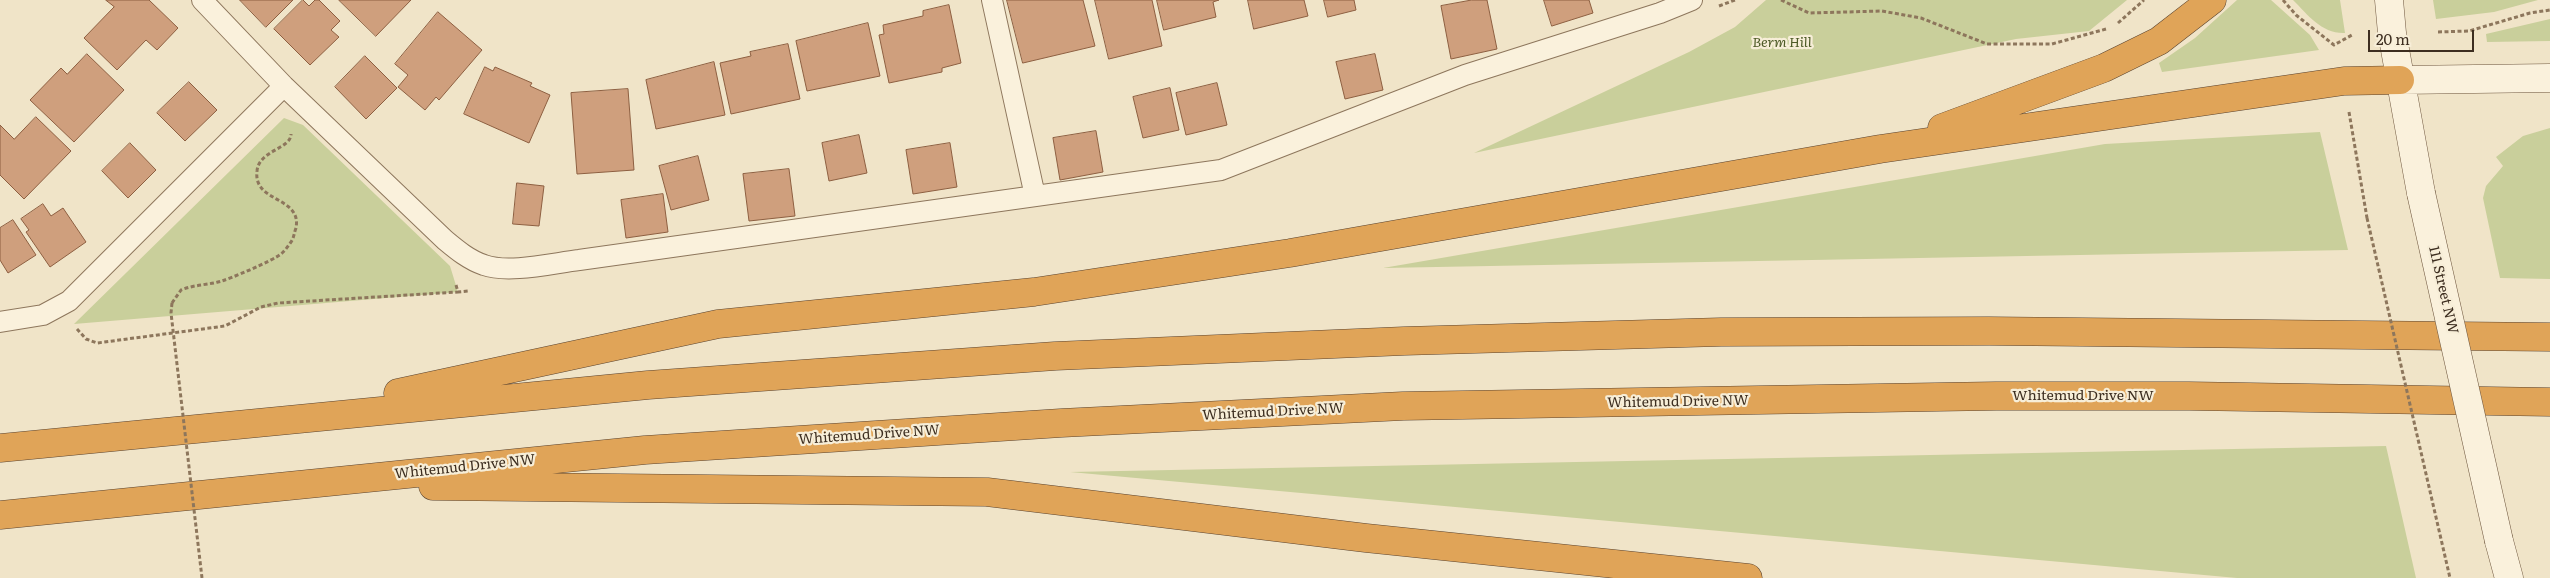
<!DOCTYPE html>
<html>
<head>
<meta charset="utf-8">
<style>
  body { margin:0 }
  #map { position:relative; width:2550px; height:578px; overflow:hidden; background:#f0e4c8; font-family:Literata,serif }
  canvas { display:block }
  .scale { position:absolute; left:2368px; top:30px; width:106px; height:22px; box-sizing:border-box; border:2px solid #3d2e20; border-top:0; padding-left:6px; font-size:15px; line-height:18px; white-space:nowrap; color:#3d2e20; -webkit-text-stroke:4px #f7eed8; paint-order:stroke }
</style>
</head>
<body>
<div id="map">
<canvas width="2550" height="578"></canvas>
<div class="scale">20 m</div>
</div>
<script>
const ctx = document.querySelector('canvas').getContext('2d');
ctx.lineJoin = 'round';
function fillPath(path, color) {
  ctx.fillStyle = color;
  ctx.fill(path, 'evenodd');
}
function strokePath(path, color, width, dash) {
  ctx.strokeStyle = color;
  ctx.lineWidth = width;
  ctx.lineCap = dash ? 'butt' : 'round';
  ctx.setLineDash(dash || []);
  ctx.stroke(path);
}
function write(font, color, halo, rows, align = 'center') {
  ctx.font = font + ' Literata,serif';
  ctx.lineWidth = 4.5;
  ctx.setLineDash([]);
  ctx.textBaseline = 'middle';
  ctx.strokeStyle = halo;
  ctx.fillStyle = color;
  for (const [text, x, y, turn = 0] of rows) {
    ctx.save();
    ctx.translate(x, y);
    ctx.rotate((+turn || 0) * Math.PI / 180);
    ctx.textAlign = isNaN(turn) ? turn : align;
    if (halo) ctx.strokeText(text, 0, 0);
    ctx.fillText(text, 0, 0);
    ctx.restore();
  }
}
fillPath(new Path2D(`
  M1766 0H2127L2089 31 2016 39 1474 153 1689 52 1735 27Z
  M2237 0H2271L2310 35 2319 50 2162 72 2159 63 2195 38Z
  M2293 0H2340L2345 33C2322 34 2308 15 2293 0Z
  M2433 0H2538L2494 12 2436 19Z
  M2550 19V41L2487 42 2486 34Z
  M284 118 303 125 450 266 458 292 74 324Z
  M2550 128V279L2500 278 2483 198 2486 186 2503 166 2496 157 2523 136Z
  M2320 132 2348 250 1383 268 2105 144Z
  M2386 446 2416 578H2237L1070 472Z`), '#c9cf9b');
const building = new Path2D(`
  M106 0H149L178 28 157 50 146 40 117 70 84 38 114 7Z
  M240 0H293L266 27Z
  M303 0 309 6 315 0H319L340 21 331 30 339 37 310 65 274 29Z
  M339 0H411L376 36Z
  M1007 0H1083L1095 46 1023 63Z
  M1095 0H1152L1162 46 1109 59Z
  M1157 0H1219L1213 2 1216 17 1164 30Z
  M1248 0H1304L1308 16 1254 29Z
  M1324 0H1354L1356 10 1328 17Z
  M1472 0H1487L1497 49 1451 59 1441 6Z
  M1544 0H1589L1593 13 1552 26Z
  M949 5 961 63 942 68V72L889 83 879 35 884 34 883 25 923 16V11Z
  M438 12 482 50 439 100 436 97 425 110 398 87 408 75 395 64Z
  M868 23 880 76 807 91 796 41Z
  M788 44 800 99 731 114 720 63 751 56 750 52Z
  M87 54 124 90 74 142 30 100 61 68 67 74Z
  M1375 54 1383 90 1345 99 1336 62Z
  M365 56 397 88 366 119 335 87Z
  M714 62 725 115 656 129 646 80Z
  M485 67 493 71 495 67 532 83 530 86 550 95 529 143 464 114Z
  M189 82 217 110 185 141 157 113Z
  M1217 83 1227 125 1186 135 1176 93Z
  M1170 88 1179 130 1143 138 1133 97Z
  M628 89 634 170 577 174 571 93Z
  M36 117 71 151 24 199 0 175V125L14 139Z
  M1096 131 1103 172 1060 180 1053 138Z
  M859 135 867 173 829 181 822 143Z
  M130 143 156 170 128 198 102 171Z
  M950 143 957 187 913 194 906 150Z
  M698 156 709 200 671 210 659 166Z
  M789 169 795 216 749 221 743 174Z
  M517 183 544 186 539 226 513 224Z
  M663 194 668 232 626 238 621 200Z
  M43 204 51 216 63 208 86 242 50 267 26 232 29 230 21 219Z
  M13 220 36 255 8 273 0 260V228Z`);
fillPath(building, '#cf9f7d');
strokePath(building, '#8d5f41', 1);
const service = new Path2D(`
  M202 0 284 86 445 240C457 250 469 260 484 265 509 274 553 263 579 260L1221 170 1465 75 1660 13 1692 0
  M992 0 1035 196
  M0 322 43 315 69 301 284 86`);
const secondary = new Path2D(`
  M2389 0 2392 33 2421 193
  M2400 80 2550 78
  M2499 541 2509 578`);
const motorway = new Path2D(`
  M1942 128 2104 68 2159 41 2212 0
  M398 393 718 324 1034 292 1290 253 1880 149 2344 81 2400 80
  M0 448 648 385 1055 356 1404 341 1721 332 1989 331 2550 337
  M433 486 987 492 1366 538 1748 578
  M0 515 645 450 1061 423 1403 406 1996 396H2189L2550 402`);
strokePath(service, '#8d765c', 22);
strokePath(secondary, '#6f573f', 29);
strokePath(motorway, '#5b4430', 29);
strokePath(new Path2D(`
  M1781 0 1809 13 1882 11 1921 18 1987 44H2052L2106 29
  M2283 0 2296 15 2334 45 2352 35
  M1719 6 1735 0
  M2118 23 2144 0
  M2438 32 2469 31 2530 13 2550 10
  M2349 112 2367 218
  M456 285 458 292 468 291
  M172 303 181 290C193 285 206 285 218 282 228 280 274 260 281 254 285 251 288 246 291 242 294 238 294 233 296 228 302 196 253 203 257 171 259 150 291 149 291 134
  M77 329 86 339 97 343 225 326 261 307 278 303 458 292`), '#8d765c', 3, [4, 2.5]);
strokePath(service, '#faf1dc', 20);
strokePath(secondary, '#faf1dc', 28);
strokePath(motorway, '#e0a458', 28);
const secondaryBridge = new Path2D(`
  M2421 193 2499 541`);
strokePath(secondaryBridge, '#6f573f', 29, []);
strokePath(new Path2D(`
  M2367 218 2450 578
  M172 303 171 313 202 578`), '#8d765c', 3, [4, 2.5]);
strokePath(secondaryBridge, '#faf1dc', 28);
write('italic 14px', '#4d5a26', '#f7eed8', [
  ["Berm Hill",1782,43]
]);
write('14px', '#3d2e20', '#f7eed8', [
  ["111 Street NW",2443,290,77],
  ["Whitemud Drive NW",2083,396],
  ["Whitemud Drive NW",1678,402,-1],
  ["Whitemud Drive NW",1273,412,-3],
  ["Whitemud Drive NW",869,435,-4],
  ["Whitemud Drive NW",465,467,-6]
]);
</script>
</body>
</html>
